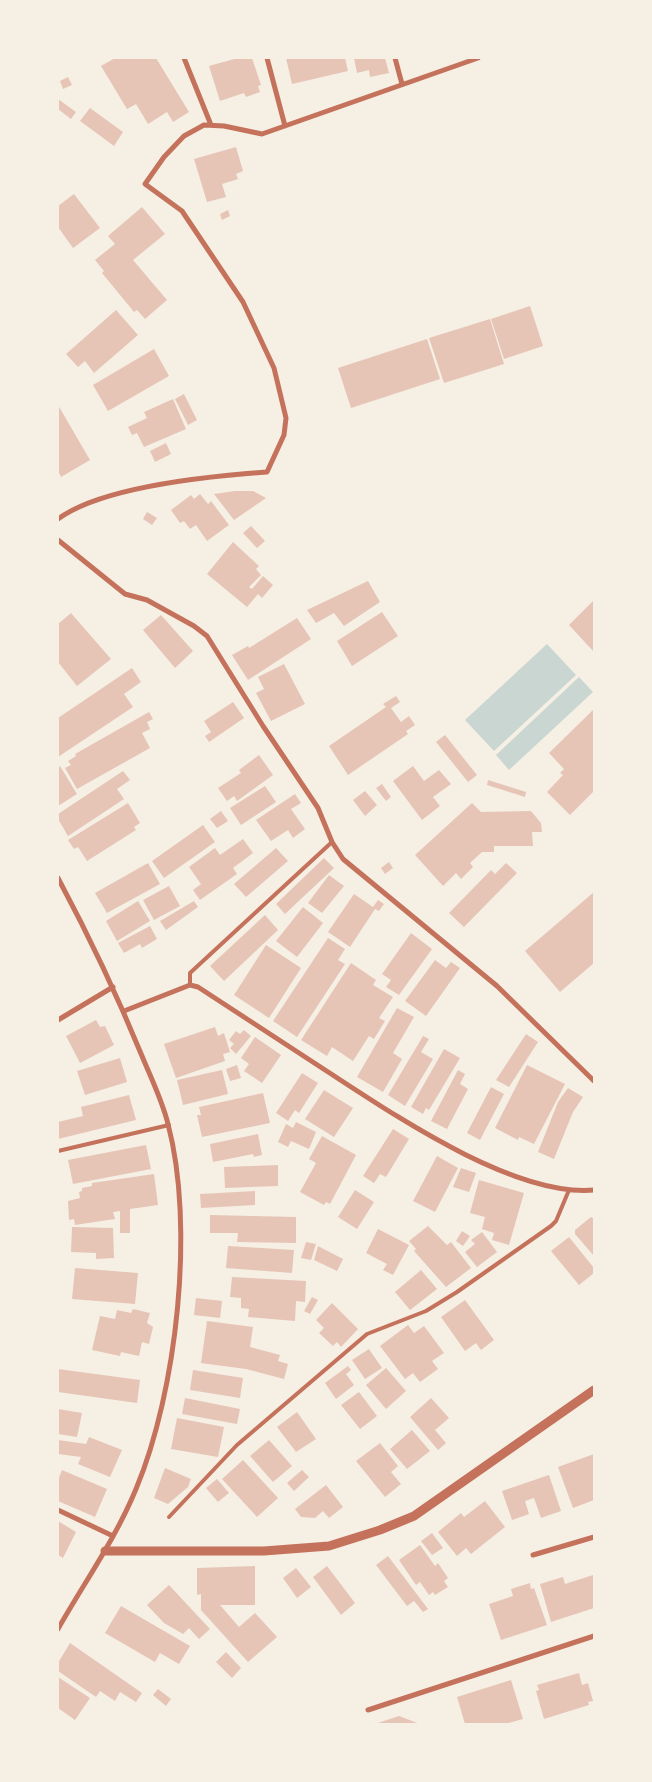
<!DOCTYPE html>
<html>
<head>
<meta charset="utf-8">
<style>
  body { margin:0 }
  #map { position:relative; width:652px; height:1782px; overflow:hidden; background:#f6efe4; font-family:Signika,sans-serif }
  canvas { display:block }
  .frame { position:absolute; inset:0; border:59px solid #f6efe4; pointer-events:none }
</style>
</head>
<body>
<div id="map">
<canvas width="652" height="1782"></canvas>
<div class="frame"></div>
</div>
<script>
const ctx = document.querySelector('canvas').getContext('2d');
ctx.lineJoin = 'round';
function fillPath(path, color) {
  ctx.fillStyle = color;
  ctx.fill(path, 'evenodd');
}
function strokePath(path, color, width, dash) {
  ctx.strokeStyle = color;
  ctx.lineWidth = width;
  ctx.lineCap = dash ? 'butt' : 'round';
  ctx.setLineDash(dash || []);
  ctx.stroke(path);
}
fillPath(new Path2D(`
  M547 644 576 675 494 751 465 720Z
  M579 677 593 692 509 770 496 755Z`), '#c9d6d2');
fillPath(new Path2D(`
  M115 58H156L189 112 173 122 167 112 148 124 136 104 127 109 101 66Z
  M238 58H252L261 85 258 86 260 92 246 97 244 93 220 101 209 66Z
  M286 58H345L348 71 292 84Z
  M354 58H385L389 73 370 77 369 70 357 73Z
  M68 77 72 85 63 89 60 81Z
  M58 99 76 112 71 119 58 109Z
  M90 108 123 132 114 146 80 121Z
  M236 147 243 171 236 174 238 179 222 184 226 197 207 202 194 159Z
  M74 194 100 228 73 248 58 227V206Z
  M142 207 165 234 133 260 167 300 145 319 137 310 134 312 102 273 104 271 95 260 115 244 108 236Z
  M228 210 230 216 222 220 220 214Z
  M530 306 543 346 504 359 491 319Z
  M116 310 138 335 94 373 85 361 78 367 66 354Z
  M490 319 504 364 444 383 429 338Z
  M427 339 440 379 351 408 338 368Z
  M154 349 169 376 108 411 93 385Z
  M184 394 197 420 188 425 175 399Z
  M173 399 186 429 144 447 137 433 132 435 128 427 147 418 144 412Z
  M58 405 90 460 61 477 58 471Z
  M166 443 171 454 155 462 150 451Z
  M235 491H253L266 498 234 520 214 494Z
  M200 494 208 504 211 501 229 525 207 541 196 525 190 529 184 521 180 523 171 510 191 495 194 499Z
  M147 512 157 518 152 525 143 519Z
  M251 526 265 541 257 548 243 533Z
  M233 542 259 566 256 569 261 575 249 587 252 589 263 576 273 585 262 598 258 594 247 607 207 574Z
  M368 581 380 602 344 626 334 613 316 623 307 610Z
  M594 600V652L569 625Z
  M382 612 398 636 352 666 337 641Z
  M71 613 111 659 77 686 58 662V624Z
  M161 615 193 651 175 668 143 630Z
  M297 618 311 639 248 680 232 655 248 646 249 648Z
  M284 664 305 704 271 721 256 693 264 689 258 677Z
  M132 668 141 682 124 694 133 707 58 757V718Z
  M396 696 400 702 391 708 401 722 409 716 415 725 406 731 408 734 348 775 329 746 386 707 383 704Z
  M233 702 244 718 209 742 205 736 211 732 204 721Z
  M594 709V791L570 815 547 792 563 775 560 773 564 769 549 753Z
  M149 712 153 719 147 722 150 729 142 733 150 748 77 789 65 768 71 765 68 761 76 756 75 754Z
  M445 735 477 775 468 782 436 742Z
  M259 755 273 775 237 801 234 796 227 801 218 788 241 773 239 770Z
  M60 766 77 794 58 806V768Z
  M413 766 424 781 439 770 451 784 433 797 440 806 422 820 393 781Z
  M123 771 130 780 117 789 124 799 68 836 58 819V814Z
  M488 780 526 792 525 797 487 785Z
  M382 784 391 797 386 801 376 788Z
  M265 786 276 802 241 825 230 808Z
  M365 791 377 805 365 816 353 800Z
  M295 794 301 803 291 809 305 829 293 838 288 830 271 841 256 820Z
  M128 803 140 823 134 827 136 830 87 861 78 847 74 849 68 840Z
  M472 803 481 812 531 811 541 823 542 832H532L533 846H494V852H482L470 863 473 867 461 879 456 873 443 886 415 855Z
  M221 811 228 821 217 828 210 819Z
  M203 825 215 842 164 878 152 861Z
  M243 839 253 853 233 868 237 874 200 900 193 890 201 884 189 867 215 848 220 855Z
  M276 848 288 861 246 897 234 884Z
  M324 858 334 868 285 914 276 904Z
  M389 862 393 868 385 874 381 868Z
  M148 863 160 884 107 913 95 893Z
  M506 863 517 873 464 927 449 913 491 870 495 874Z
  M329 875 344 886 322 913 308 903Z
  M169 886 180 906 154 920 143 900Z
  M594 892V963L560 992 525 951Z
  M354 894 373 907 378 900 384 904 379 911 375 909 350 947 328 932Z
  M138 901 150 921 117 941 106 921Z
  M194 901 198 907 166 930 160 921Z
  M303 907 323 923 297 957 276 941Z
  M265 915 278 930 224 981 210 966Z
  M150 926 157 939 142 948 140 944 124 953 118 943Z
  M411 933 432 949 399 995 386 987 391 980 382 974Z
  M328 938 345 949 338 960 345 964 297 1037 273 1021Z
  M266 945 301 968 269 1018 234 995Z
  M435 960 446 968 451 962 460 968 426 1016 405 1001Z
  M351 963 376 980 373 985 393 997 379 1018 385 1021 374 1039 369 1036 353 1061 332 1047 327 1056 301 1040Z
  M397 1008 414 1017 393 1053 402 1059 383 1092 357 1077Z
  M96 1020 100 1027 105 1026 114 1045 80 1063 66 1036Z
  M215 1027 218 1036 224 1033 230 1052 223 1054 225 1061 176 1078 164 1044Z
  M244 1030 251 1036 236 1054 230 1048 234 1044 229 1040 236 1031 240 1034Z
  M526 1034 538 1042 509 1087 496 1080Z
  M423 1036 429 1039 421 1052 433 1059 405 1106 388 1095Z
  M255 1037 281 1055 262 1083 244 1071 249 1064 241 1058Z
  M444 1049 460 1058 429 1110 426 1108 423 1114 411 1107Z
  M120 1058 127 1082 85 1095 77 1071Z
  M237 1065 241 1078 230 1081 226 1069Z
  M527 1065 565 1084 534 1144 519 1137 518 1140 495 1128Z
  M222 1070 228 1094 183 1105 177 1080Z
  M458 1070 465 1074 460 1084 468 1089 447 1129 431 1121Z
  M302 1073 318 1083 299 1113 295 1110 288 1121 276 1113Z
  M491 1087 504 1094 480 1140 467 1133Z
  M568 1088 583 1097 573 1112 554 1159 538 1152 558 1102Z
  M324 1090 353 1108 334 1137 305 1119Z
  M263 1093 270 1123 202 1137 197 1115H201L199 1107Z
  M129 1095 136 1120 58 1139V1122L83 1116 81 1107Z
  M296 1122 316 1132 309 1149 291 1141 288 1147 278 1142 286 1124 293 1128Z
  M393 1129 409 1139 386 1177 380 1174 374 1183 363 1176Z
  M258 1134 262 1155 254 1157 253 1154 213 1162 210 1144Z
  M322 1136 356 1155 330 1204 326 1202 324 1205 300 1192 316 1163 309 1159Z
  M146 1145 151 1169 73 1184 68 1160Z
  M437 1156 458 1168 435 1212 413 1201Z
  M278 1165V1186L225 1188 224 1167Z
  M461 1168 476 1173 469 1192 453 1187Z
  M154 1174 158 1205 130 1209V1233H120V1211L113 1212 115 1219 75 1225 74 1219 69 1220 68 1201 80 1198 79 1192 82 1191V1188L92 1186V1183Z
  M479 1180 524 1193 509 1245 492 1240 494 1233 482 1229 485 1217 470 1213Z
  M355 1190 374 1202 357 1229 338 1217Z
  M255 1191V1205L201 1208 200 1194Z
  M210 1215 296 1217V1243L237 1242 238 1233H210Z
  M591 1217 594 1219V1256L575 1234V1230Z
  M428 1226 447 1245 451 1242 471 1268 446 1287 414 1251 416 1249 409 1241Z
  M72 1227 113 1228 114 1258 96 1259V1253L71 1252Z
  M378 1229 409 1245 393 1275 383 1270 387 1264 366 1253Z
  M462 1231 470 1236 463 1246 456 1241Z
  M482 1232 497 1252 477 1267 465 1252 475 1244 471 1240Z
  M569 1237 594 1268V1273L579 1285 551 1251Z
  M306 1242 316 1244 311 1260 301 1258Z
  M228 1246 294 1250 292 1273 226 1268Z
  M318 1246 343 1259 337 1271 314 1260Z
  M75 1268 138 1273 135 1304 72 1299Z
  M421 1270 437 1289 410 1310 395 1292Z
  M232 1277 306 1281 305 1302 296 1301 295 1321 248 1317 249 1309 241 1308V1298L230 1297Z
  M312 1297 318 1300 310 1314 304 1311Z
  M196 1298 222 1301 220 1318 194 1315Z
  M465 1300 494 1340 481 1350 476 1343 465 1351 441 1317Z
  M332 1303 358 1329 341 1347 337 1342 333 1346 319 1333 324 1328 316 1320Z
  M133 1309 150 1313 147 1323 153 1327 149 1344 142 1342 139 1356 121 1352 120 1356 92 1350 100 1316 115 1319 117 1310 131 1313Z
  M207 1321 253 1327 250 1347 280 1355 278 1361 288 1364 284 1379 246 1369 201 1363Z
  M408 1325 414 1333 424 1326 444 1353 432 1361 438 1369 420 1382 413 1373 405 1379 380 1346Z
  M369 1349 382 1368 365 1379 352 1360Z
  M348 1366 351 1370 346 1374 354 1385 336 1399 325 1383Z
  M386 1368 406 1391 386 1409 366 1385Z
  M58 1369 140 1380 137 1403 58 1392Z
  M193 1370 243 1378 240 1398 190 1390Z
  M359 1392 377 1416 360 1429 341 1405Z
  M185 1398 240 1409 237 1424 182 1414Z
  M431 1398 449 1418 435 1430 446 1443 438 1450 410 1417Z
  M58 1409 82 1413 77 1437 58 1434Z
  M297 1412 316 1439 296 1452 277 1427Z
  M177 1418 224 1427 218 1457 171 1449Z
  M412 1430 430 1451 407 1469 390 1449Z
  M89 1437 122 1450 110 1477 78 1464 81 1457 58 1454V1440L86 1444Z
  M269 1440 292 1466 273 1482 250 1456Z
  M380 1443 398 1466 391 1472 401 1484 385 1497 356 1461Z
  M594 1454V1500L573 1508 558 1467Z
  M243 1460 278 1498 257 1517 222 1479Z
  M165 1468 191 1479 188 1487 168 1504 154 1498Z
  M62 1470 107 1489 95 1517 58 1501V1480Z
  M302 1470 309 1477 294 1491 287 1483Z
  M549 1475 561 1511 541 1518 534 1498 525 1501 529 1514 512 1520 502 1491Z
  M217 1479 229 1493 218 1502 206 1488Z
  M326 1485 343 1507 329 1518 323 1511 315 1518 301 1517 295 1509Z
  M485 1501 505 1527 471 1554 466 1548 457 1556 438 1532 461 1513 464 1517Z
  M58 1521 76 1532 63 1558 58 1555Z
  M432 1533 443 1548 432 1555 421 1541Z
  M420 1545 435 1566 438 1563 448 1578 444 1581 448 1587 435 1595 433 1592 429 1595 420 1582 416 1585 399 1560Z
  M388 1556 428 1609 423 1612 414 1601 407 1606 376 1565Z
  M255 1566V1605H220L239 1627 255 1613 277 1637 248 1662 201 1610V1594L197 1595V1568Z
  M327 1566 355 1603 341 1615 313 1577Z
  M296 1568 311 1587 297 1598 283 1578Z
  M593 1575 594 1608 551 1622 540 1584 563 1577 565 1584Z
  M530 1583 531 1589 534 1588 547 1625 501 1640 489 1604 513 1596 511 1589Z
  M169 1585 210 1629 199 1639 189 1628 183 1634 164 1623 147 1605Z
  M121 1606 190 1646 179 1664 160 1653 155 1662 105 1633Z
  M70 1643 142 1693 136 1702 120 1692 115 1701 100 1691 96 1697 58 1671V1663Z
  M226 1652 241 1668 232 1678 216 1662Z
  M579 1673 582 1685 588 1683 593 1701 588 1702 589 1705 544 1719 536 1691 539 1690 537 1685Z
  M58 1677 90 1698 75 1720 58 1708Z
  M511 1680 523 1719 505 1724H465L457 1697Z
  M158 1689 171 1699 166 1706 153 1695Z
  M399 1716 420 1724H375Z`), '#e6c5b7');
strokePath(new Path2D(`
  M190 985V973L332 842
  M58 1151 169 1125
  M169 1517 237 1445 367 1334 426 1311 457 1292 551 1226 556 1221 569 1190`), '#c5725c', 4);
strokePath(new Path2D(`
  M184 58 211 125
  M267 58 285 126
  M395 58 402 84
  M58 519C103 486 211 476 267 472L284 435 286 418 274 368 243 302 182 211 145 184 164 157 184 136 204 125 224 126 262 134 478 58
  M58 540 125 594 147 600 194 626 207 636 263 726 318 808 332 842 343 859 497 986 594 1081
  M58 878C89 936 117 995 142 1056 151 1078 162 1100 168 1124 195 1226 177 1391 136 1489 116 1538 84 1583 58 1629
  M124 1011 190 985 198 987C239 1014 281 1041 322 1068 390 1112 512 1197 594 1190
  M58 1020 113 987
  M58 1510 113 1536
  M533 1555 594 1537
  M368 1710 594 1636`), '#c5725c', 5);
strokePath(new Path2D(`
  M105 1551H264L329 1546 380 1530 414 1516 594 1390`), '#c5725c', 9);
</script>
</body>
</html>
